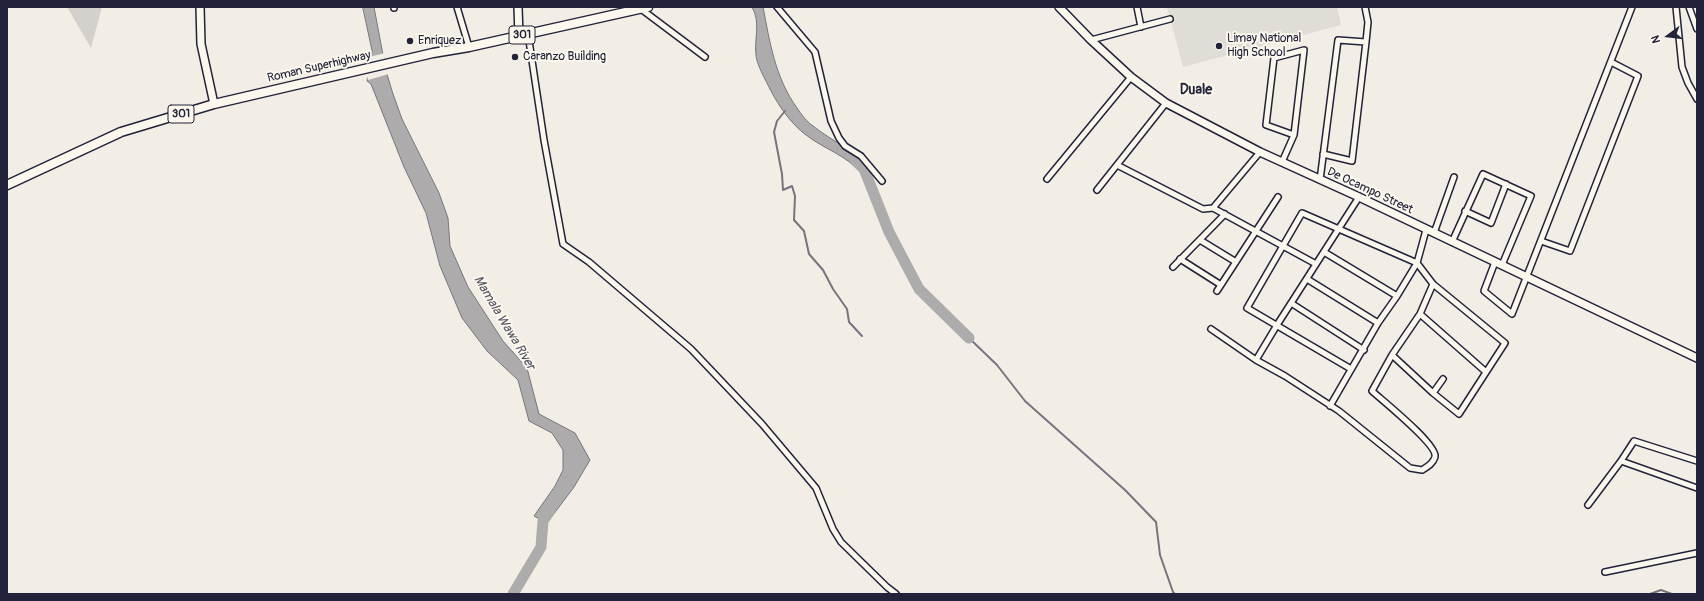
<!DOCTYPE html>
<html>
<head>
<meta charset="utf-8">
<style>
  body { margin:0 }
  #map { position:relative; width:1704px; height:601px; overflow:hidden; background:#f2eee5; font-family:Pangolin,sans-serif }
  canvas { display:block }
  .frame { position:absolute; inset:0; border:8px solid #22223b; pointer-events:none }
  .north { position:absolute; left:1648px; top:16px; width:40px; height:40px; -webkit-text-stroke:3px #fbf7ec; paint-order:stroke; rotate:255deg; font-size:11px; font-weight:700; line-height:16px; text-align:center; color:#22223b }
  .north::after { content:''; display:block; margin:auto; width:14px; height:18px; background:#22223b; clip-path:polygon(50% 0,100% 100%,50% 72%,0 100%) }
</style>
</head>
<body>
<div id="map">
<canvas width="1704" height="601"></canvas>
<div class="frame"></div>
<div class="north">N</div>
</div>
<script>
const ctx = document.querySelector('canvas').getContext('2d');
ctx.lineJoin = 'round';
function fillPath(path, color) {
  ctx.fillStyle = color;
  ctx.fill(path, 'evenodd');
}
function strokePath(path, color, width, dash) {
  ctx.strokeStyle = color;
  ctx.lineWidth = width;
  ctx.lineCap = dash ? 'butt' : 'round';
  ctx.setLineDash(dash || []);
  ctx.stroke(path);
}
function write(font, color, halo, rows, align = 'center') {
  ctx.font = font + ' Pangolin,sans-serif';
  ctx.lineWidth = 4;
  ctx.setLineDash([]);
  ctx.textBaseline = 'middle';
  ctx.strokeStyle = halo;
  ctx.fillStyle = color;
  for (const [text, x, y, turn = 0] of rows) {
    ctx.save();
    ctx.translate(x, y);
    ctx.rotate((+turn || 0) * Math.PI / 180);
    ctx.textAlign = isNaN(turn) ? turn : align;
    if (halo) ctx.strokeText(text, 0, 0);
    ctx.fillText(text, 0, 0);
    ctx.restore();
  }
}
fillPath(new Path2D(`
  M1167 7H1337L1341 25 1183 67Z`), '#e0dcd6');
fillPath(new Path2D(`
  M67 7H102L91 48Z`), '#d4d1cc');
const water = new Path2D(`
  M363 7H374L386 71 393 94 402 119 439 193 448 218 450 246 468 287 503 341 527 368 539 414 575 433 590 460 574 487 547 523 534 516 555 486 563 470V450L552 433 529 421 518 380 487 351 462 318 440 266 426 213 404 167 371 84 367 81 372 51Z
  M752 7H763C770 43 775 77 797 108 801 114 807 122 813 126 832 141 854 150 869 169L861 173C846 155 824 149 806 135 791 124 778 105 770 89 766 81 756 63 756 55 754 39 761 22 752 7Z`);
fillPath(water, '#aeabad');
strokePath(water, '#76747f', 1);
fillPath(new Path2D(`
  M385 53 389 74 368 80 366 73 369 57Z`), '#f2eee5');
strokePath(new Path2D(`
  M785 111 777 121 774 132 782 174 783 190 792 186 795 196 794 220 804 231 809 254 823 270 833 289 847 309 849 322 862 336
  M969 338 997 365 1025 401 1125 490 1156 522 1160 555 1173 592 1175 594
  M1650 594 1661 590 1672 594`), '#76747f', 2);
strokePath(new Path2D(`
  M855 160 864 169 889 232 919 289 969 338
  M513 594 541 547 543 521 551 509`), '#aeabad', 11);
const street = new Path2D(`
  M457 7 469 47
  M777 7 815 52 831 121 839 138 845 146 861 156 882 181
  M1137 7 1141 27
  M1365 7 1368 22 1366 42
  M1676 7 1682 67 1688 83 1697 99
  M1689 7 1697 29
  M394 8V7
  M641 9 705 57
  M528 34 544 140 563 244 589 262 691 349 762 424 816 488 833 529 841 542 887 587 896 594
  M1091 40 1170 19
  M1282 162 1294 135 1304 50 1274 58 1266 125 1294 135
  M1117 165 1203 209 1213 208 1260 152
  M1047 179 1131 77
  M1320 180 1338 40 1366 42 1352 161 1323 154
  M1097 190 1166 103
  M1213 208 1316 264
  M1465 211 1491 223 1506 184
  M1434 233 1454 177
  M1200 240 1236 262
  M1541 241 1570 251 1638 76 1611 62
  M1452 242 1483 174 1531 196 1502 265
  M1324 252 1397 296
  M1180 259 1221 285
  M1495 262 1484 291 1512 314 1632 7
  M1173 267 1225 214
  M1307 279 1378 323
  M1217 291 1278 197
  M1291 303 1364 350
  M1420 314 1486 372
  M1211 329 1256 360 1285 376 1339 411 1410 468 1422 470C1427 467 1433 464 1435 457 1438 445 1383 401 1372 391L1392 355 1420 314 1433 284
  M1256 360 1277 325 1359 197
  M1351 369 1247 308 1302 213 1417 263 1433 284 1505 343 1459 414 1433 393 1392 355
  M1433 393 1443 379
  M1330 406 1378 323 1397 296 1417 263 1426 230
  M1621 461 1697 488
  M1588 505 1621 461 1634 441 1697 461
  M1605 572 1697 553`);
const secondary = new Path2D(`
  M200 7 201 44 214 104
  M518 7 519 36
  M1059 7 1091 40 1131 77 1166 103 1260 152 1359 197 1697 358`);
const primary = new Path2D(`
  M7 185 121 132 214 104 433 53 469 47 648 7`);
strokePath(street, '#22223b', 8);
strokePath(secondary, '#22223b', 10);
strokePath(primary, '#22223b', 11);
strokePath(street, '#fbf7ec', 5);
strokePath(secondary, '#fbf7ec', 7);
strokePath(primary, '#fbf7ec', 8);
for (const [x, y, r, color] of [
  [410,41,4,"#22223b"],
  [1219,46,4,"#22223b"],
  [515,57,4,"#22223b"]
]) {
  const dot = new Path2D();
  dot.arc(x, y, r, 0, 2 * Math.PI);
  ctx.fillStyle = color;
  ctx.fill(dot);
  strokePath(dot, '#fbf7ec', 1.5);
}
for (const [x, y, w] of [
  [522,35,26],
  [181,114,26]
]) {
  const box = new Path2D();
  box.roundRect(x - w / 2, y - 9, w, 18, 3);
  ctx.fillStyle = '#fbf7ec';
  ctx.fill(box);
  strokePath(box, '#22223b', 1);
}
write('bold 11px', '#22223b', null, [
  ["301",522,35],
  ["301",181,114]
]);
write('12px', '#22223b', '#fbf7ec', [
  ["Limay National",1227,39],
  ["High School",1227,53],
  ["Enriquez",418,41],
  ["Caranzo Building",523,57]
], 'left');
write('12px', '#22223b', '#fbf7ec', [
  ["Roman Superhighway",319,67,-13],
  ["De Ocampo Street",1370,191,25]
]);
write('italic 13px', '#535263', '#fbf7ec', [
  ["Mamala Wawa River",504,323,59]
]);
write('bold 14px', '#22223b', '#fbf7ec', [
  ["Duale",1196,90]
]);
</script>
</body>
</html>
